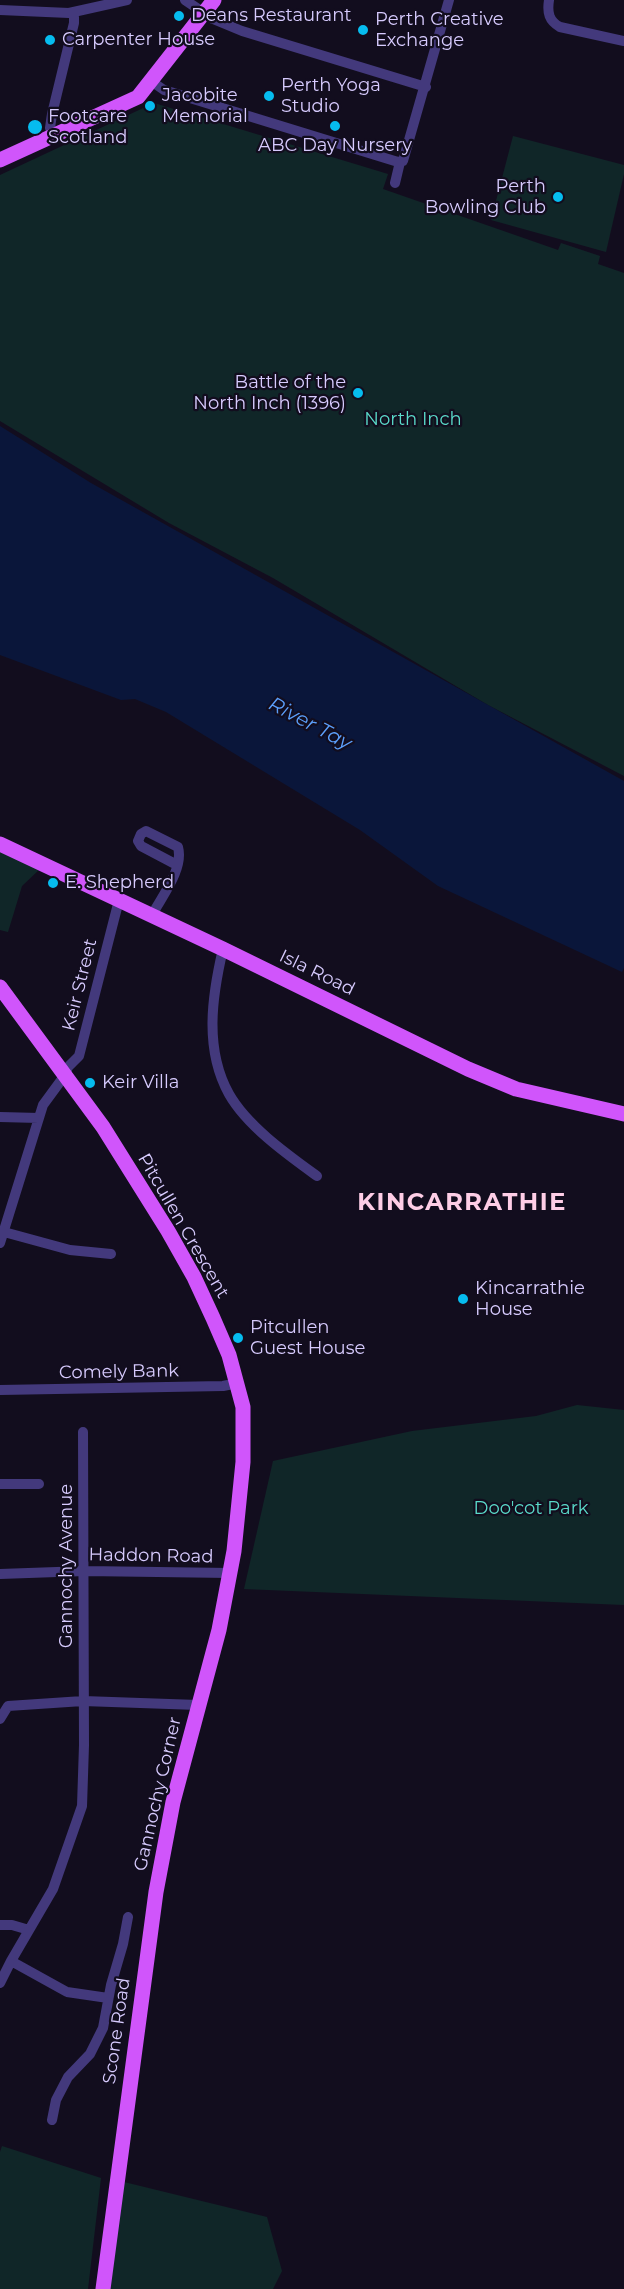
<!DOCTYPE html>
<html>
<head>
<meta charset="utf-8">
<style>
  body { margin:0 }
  canvas { display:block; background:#120d1e }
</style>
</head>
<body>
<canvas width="624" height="2289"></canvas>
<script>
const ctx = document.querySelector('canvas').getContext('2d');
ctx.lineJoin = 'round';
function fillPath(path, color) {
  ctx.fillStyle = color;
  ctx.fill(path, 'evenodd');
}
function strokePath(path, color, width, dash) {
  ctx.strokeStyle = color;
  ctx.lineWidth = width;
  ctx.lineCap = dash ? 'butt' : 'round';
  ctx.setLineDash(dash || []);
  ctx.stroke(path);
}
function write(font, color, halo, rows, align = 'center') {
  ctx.font = font + ' Montserrat,sans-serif';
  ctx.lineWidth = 4.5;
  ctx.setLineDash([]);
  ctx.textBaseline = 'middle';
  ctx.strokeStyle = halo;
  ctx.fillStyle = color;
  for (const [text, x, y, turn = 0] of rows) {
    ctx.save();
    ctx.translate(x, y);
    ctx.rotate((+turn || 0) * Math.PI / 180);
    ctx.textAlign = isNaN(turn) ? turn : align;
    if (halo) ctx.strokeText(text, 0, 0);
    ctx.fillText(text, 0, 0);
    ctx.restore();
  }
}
fillPath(new Path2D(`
  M154 103 388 174 383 189 558 250 561 243 600 256 598 264 624 273V776L488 705 273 578 169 523 0 421V175Z
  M513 136 624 165V174L606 252 491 220Z
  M0 849 41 868 22 886 8 932 0 930Z
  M577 1405 624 1410V1605L244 1589 273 1461 412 1431 536 1416Z
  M2 2146 101 2178 88 2289H0V2152Z
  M124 2182 267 2217 282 2271 273 2289H109Z`), '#102628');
fillPath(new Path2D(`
  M0 426 91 483 624 781V968L622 972 438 886 360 830 166 712 135 699 121 700 0 655Z`), '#0a163a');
strokePath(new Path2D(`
  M185 0 213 19 242 31 426 87
  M549 0C547 13 549 21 560 27L624 41
  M0 10 69 13 127 0
  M151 81 164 90 398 162 403 161 449 0
  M53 137 50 128 52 114 74 23V12
  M395 183 400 162
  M152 915C162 896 184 869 178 847L146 831 141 834 138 841 141 846 177 865
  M223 949C212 996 204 1049 229 1094 247 1126 288 1155 317 1176
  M0 1117 39 1118
  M4 1232 70 1250 111 1254
  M0 1243 43 1105 65 1075 68 1067 79 1056 119 900
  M0 1390 223 1386 238 1383
  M0 1484H39
  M0 1574 85 1571 230 1573
  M0 1719 8 1706 83 1701 198 1705
  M0 1925H12L29 1930
  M11 1961 67 1992 108 1998
  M0 1983 11 1961 53 1889 82 1806 84 1745 83 1432
  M52 2120 56 2100 68 2077 90 2054 103 2028 111 1985 123 1944 128 1917`), '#43397c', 10);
strokePath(new Path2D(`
  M0 160 138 97 214 0
  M0 844 223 949 468 1069 516 1089 624 1114
  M0 987 103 1127 168 1231 194 1277 213 1318 229 1355 243 1407V1462L234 1551 219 1630 173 1802 156 1892 103 2289`), '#d055fb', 15);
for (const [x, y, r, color] of [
  [179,16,6,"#06bcef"],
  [363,30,6,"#06bcef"],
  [50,40,6,"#06bcef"],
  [269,96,6,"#06bcef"],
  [150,106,6,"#06bcef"],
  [335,126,6,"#06bcef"],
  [35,127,8,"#06bcef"],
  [558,197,6,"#06bcef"],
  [358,393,6,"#06bcef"],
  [53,883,6,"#06bcef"],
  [90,1083,6,"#06bcef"],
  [463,1299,6,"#06bcef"],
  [238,1338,6,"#06bcef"]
]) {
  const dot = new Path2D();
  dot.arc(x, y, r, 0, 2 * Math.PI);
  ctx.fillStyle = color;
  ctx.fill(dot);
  strokePath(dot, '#120d1e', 2);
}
write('18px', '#d7cbfe', '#120d1e', [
  ["Deans Restaurant",191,16],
  ["Perth Creative",375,20],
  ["Exchange",375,41],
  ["Carpenter House",62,40],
  ["Perth Yoga",281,86],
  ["Studio",281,107],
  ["Jacobite",162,96],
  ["Memorial",162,117],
  ["Footcare",48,117],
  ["Scotland",48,138],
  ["ABC Day Nursery",335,146,"center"],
  ["Perth",546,187,"right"],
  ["Bowling Club",546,208,"right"],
  ["Battle of the",346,383,"right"],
  ["North Inch (1396)",346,404,"right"],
  ["E. Shepherd",65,883],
  ["Keir Villa",102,1083],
  ["Kincarrathie",475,1289],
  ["House",475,1310],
  ["Pitcullen",250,1328],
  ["Guest House",250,1349]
], 'left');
write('18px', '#5adbca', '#120d1e', [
  ["North Inch",413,420],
  ["Doo'cot Park",531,1509]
]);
write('18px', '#d7cbfe', '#120d1e', [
  ["Isla Road",317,973,26],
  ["Keir Street",80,985,-76],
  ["Pitcullen Crescent",183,1226,60],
  ["Comely Bank",119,1372,-1],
  ["Haddon Road",151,1556,1],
  ["Gannochy Avenue",67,1566,-90],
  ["Gannochy Corner",158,1794,-77],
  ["Scone Road",117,2031,-82]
]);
write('italic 20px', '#5c9ffb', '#120d1e', [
  ["River Tay",310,724,28]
]);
ctx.letterSpacing = '1.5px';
write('bold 24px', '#fecde6', '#120d1e', [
  ["KINCARRATHIE",462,1203]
]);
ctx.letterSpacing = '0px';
</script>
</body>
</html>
